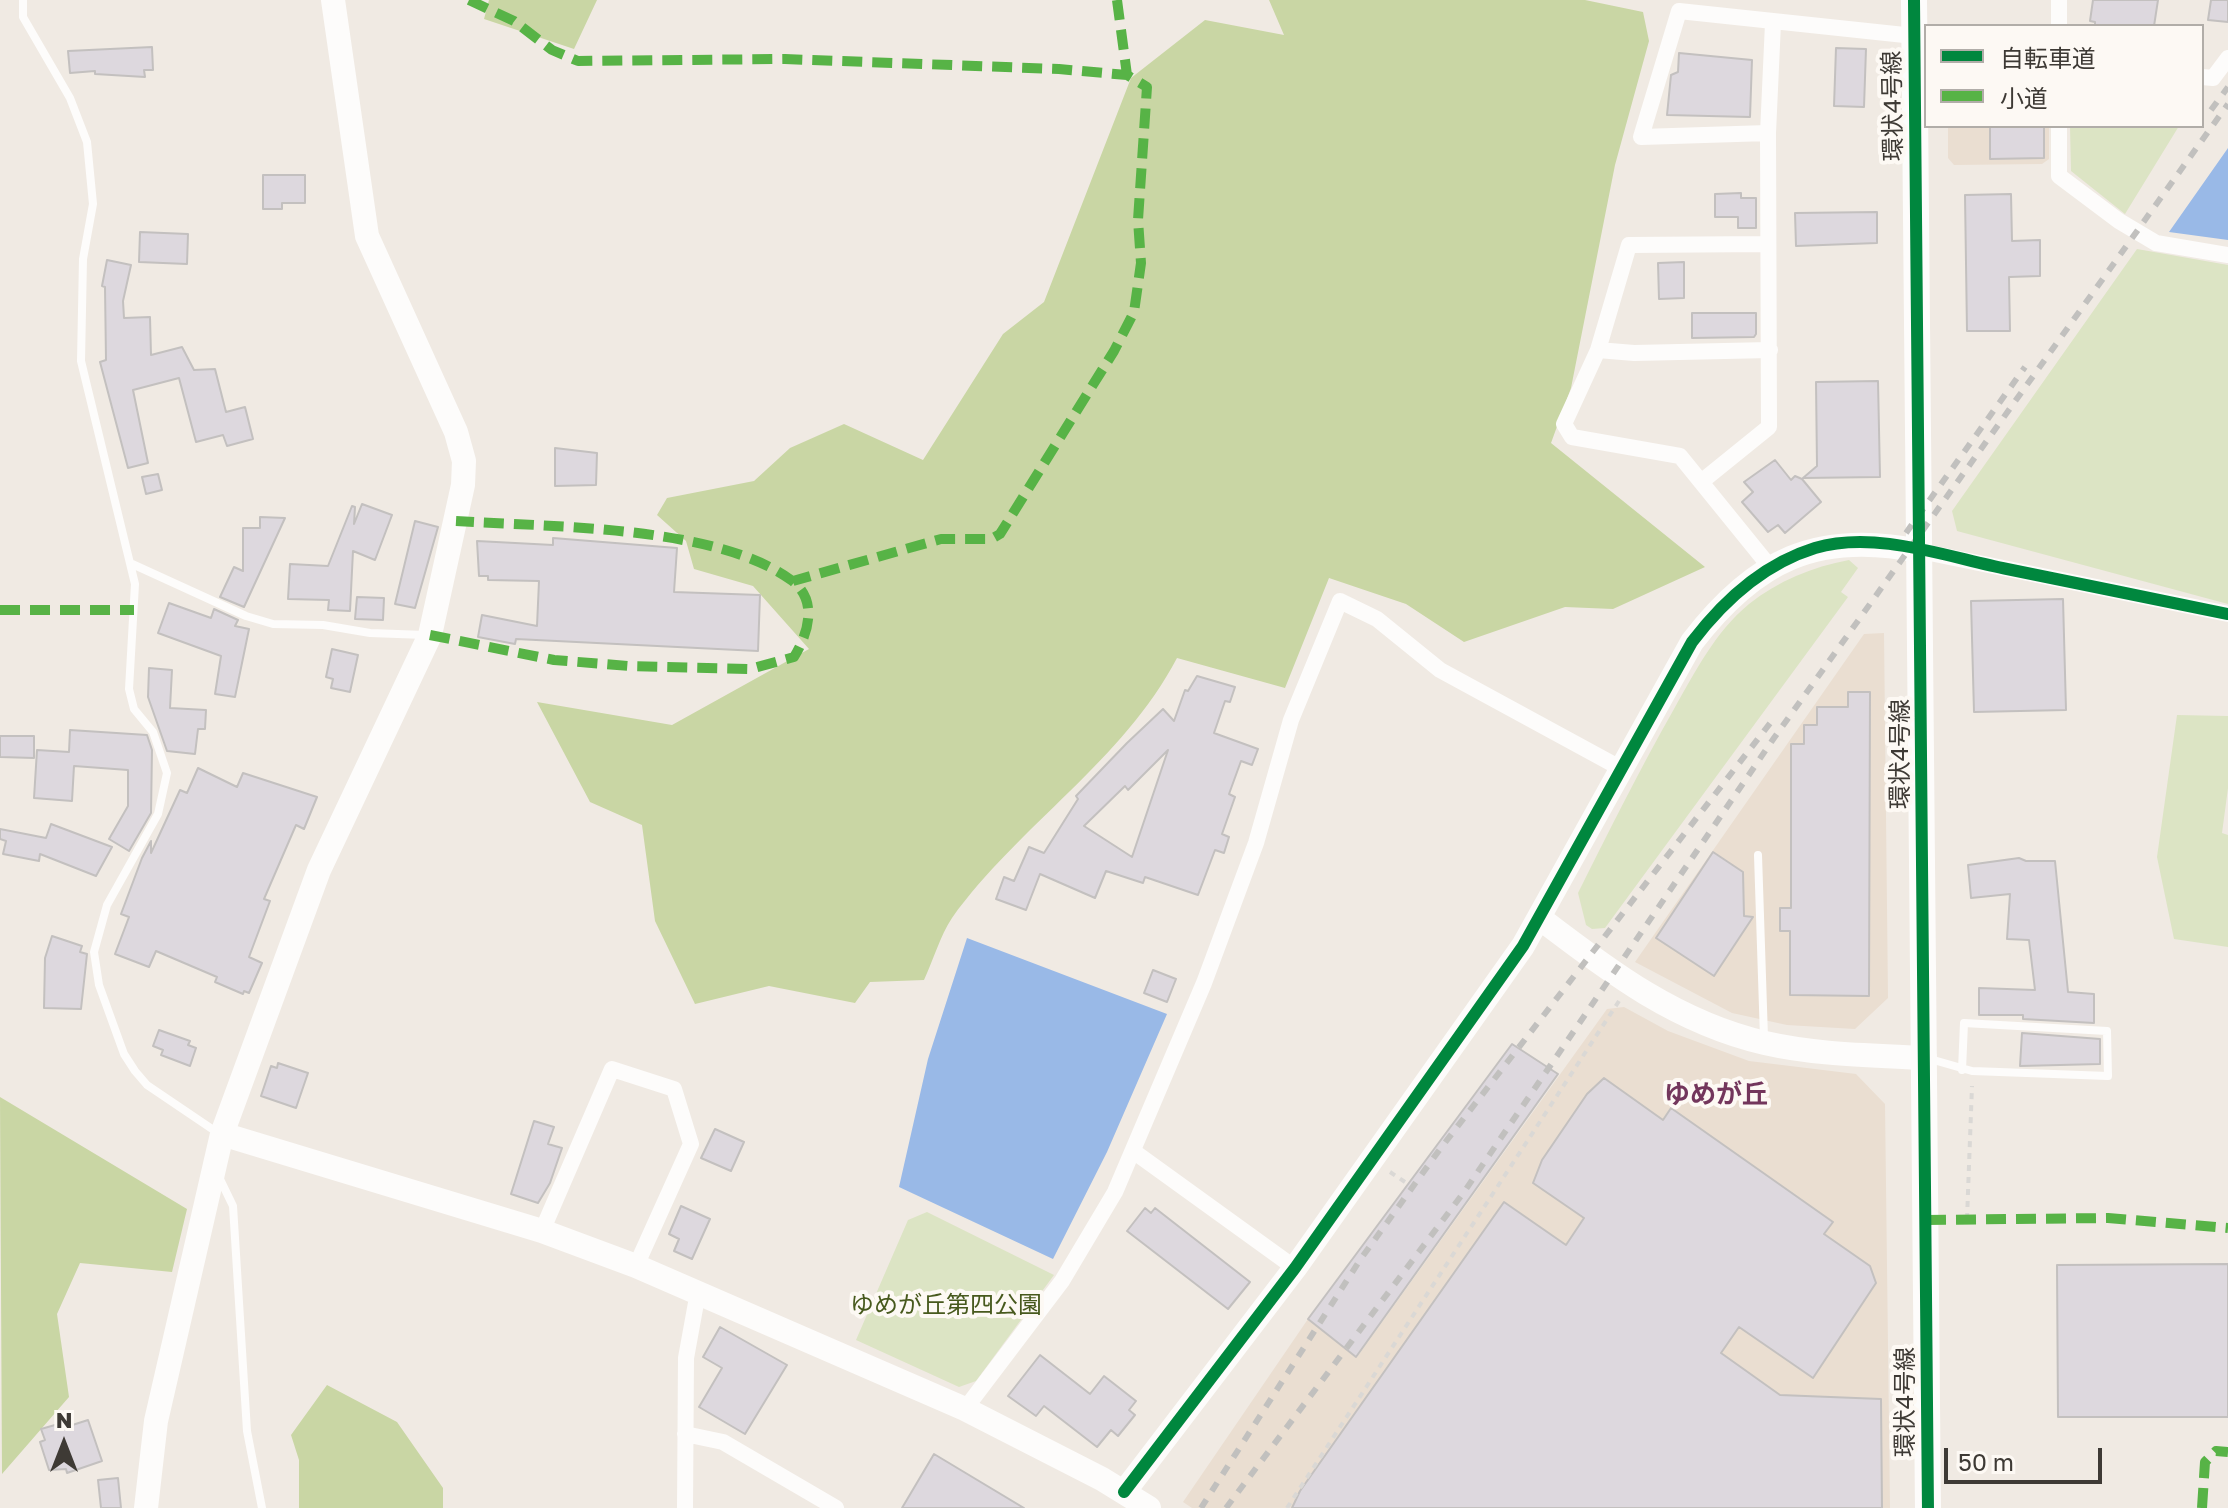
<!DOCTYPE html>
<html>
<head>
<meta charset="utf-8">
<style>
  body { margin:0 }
  #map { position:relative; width:2228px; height:1508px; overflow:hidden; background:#f0eae3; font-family:"Golos Text","Noto Sans JP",sans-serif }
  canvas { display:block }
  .legend { position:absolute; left:1924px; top:24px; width:280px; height:104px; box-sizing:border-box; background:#fdf9f4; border:2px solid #b1ada8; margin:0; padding:10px 14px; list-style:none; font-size:24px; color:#3e3a35 }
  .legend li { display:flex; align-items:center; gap:16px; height:40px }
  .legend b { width:40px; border:2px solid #b1ada8 }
  .north { position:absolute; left:24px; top:1404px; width:80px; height:80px; -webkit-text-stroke:6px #fdf9f4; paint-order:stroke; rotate:0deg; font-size:22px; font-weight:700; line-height:32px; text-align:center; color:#3e3a35 }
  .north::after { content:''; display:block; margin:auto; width:28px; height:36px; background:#3e3a35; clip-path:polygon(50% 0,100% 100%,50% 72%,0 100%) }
  .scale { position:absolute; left:1944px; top:1448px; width:158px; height:36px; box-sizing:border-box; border:4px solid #3e3a35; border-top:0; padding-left:10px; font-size:24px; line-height:28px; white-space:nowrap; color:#3e3a35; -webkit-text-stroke:6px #fdf9f4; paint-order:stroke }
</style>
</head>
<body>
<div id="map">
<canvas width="2228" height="1508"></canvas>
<ul class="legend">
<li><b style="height:10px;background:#00873e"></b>自転車道</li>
<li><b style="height:10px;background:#57b346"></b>小道</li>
</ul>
<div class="north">N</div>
<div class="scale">50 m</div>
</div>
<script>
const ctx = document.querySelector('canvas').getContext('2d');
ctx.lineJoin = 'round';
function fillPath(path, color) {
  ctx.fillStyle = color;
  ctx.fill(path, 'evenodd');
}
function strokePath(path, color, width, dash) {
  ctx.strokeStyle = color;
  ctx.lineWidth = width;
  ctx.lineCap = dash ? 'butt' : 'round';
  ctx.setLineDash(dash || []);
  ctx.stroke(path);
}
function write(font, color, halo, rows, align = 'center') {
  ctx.font = font + ' "Golos Text","Noto Sans JP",sans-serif';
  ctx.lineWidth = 8;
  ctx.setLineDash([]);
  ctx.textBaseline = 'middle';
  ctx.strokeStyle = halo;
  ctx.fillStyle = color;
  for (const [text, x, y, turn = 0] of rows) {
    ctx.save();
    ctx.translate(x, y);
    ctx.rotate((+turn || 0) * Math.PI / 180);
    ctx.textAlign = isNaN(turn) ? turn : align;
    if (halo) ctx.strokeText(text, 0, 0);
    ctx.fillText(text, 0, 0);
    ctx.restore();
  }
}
fillPath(new Path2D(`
  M1948 126H2049V159L2042 164 1954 165 1948 158Z
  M1884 633 1888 998 1855 1029 1787 1025 1732 1013 1635 962 1864 634Z
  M1624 1007 1668 1031 1749 1061 1856 1074 1885 1104 1890 1508H1192L1183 1502 1308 1319 1357 1357 1607 1009Z`), '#eaded1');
fillPath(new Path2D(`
  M2070 126H2179L2125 214 2071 171Z
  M2137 249 2228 265V604L1957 531 1952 511Z
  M1849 560 1858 568 1841 592 1848 597 1605 928 1592 929 1586 925 1578 893C1609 831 1640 769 1674 709 1695 672 1715 632 1749 604 1778 581 1812 567 1849 560Z
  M2177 715 2228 716V788L2222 833 2228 835V947L2174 939 2157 857Z
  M927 1212 1054 1275 976 1381 959 1387 856 1340 908 1220Z`), '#dce4c4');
fillPath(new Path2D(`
  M489 0H597L574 49 484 19Z
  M1269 0H1585L1643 12 1649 41 1615 165 1571 388 1551 443 1705 567 1613 609 1565 607 1464 642 1406 604 1329 578 1285 688 1177 658C1123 761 1019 825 952 918 940 936 933 961 924 980L870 982 855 1003 769 986 695 1004 655 921 642 825 590 802 537 702 672 725 809 649 753 586 694 569 686 541 657 515 667 498 754 481 790 448 844 424 923 460 1003 334 1044 302 1131 78 1205 20 1284 35Z
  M0 1097 187 1209 172 1272 80 1263 57 1314 69 1397 2 1474Z
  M327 1385 397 1422 443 1488V1508H299V1460L291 1435Z`), '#c9d6a4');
fillPath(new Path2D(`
  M2228 148V240L2169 232Z
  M967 938 1167 1014 1107 1152 1053 1259 899 1187 928 1059Z`), '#99b9e7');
const building = new Path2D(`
  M2093 0H2158L2154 26H2095V22L2090 21Z
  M2211 0H2228V22L2208 20Z
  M152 47 153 70H144L145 77 95 74V71L70 73 68 51Z
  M1836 48 1866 49 1864 107 1834 106Z
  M1679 53 1752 60 1750 117 1667 115 1671 75 1678 72Z
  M1990 126H2044V158L1990 159Z
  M263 175H305V203H282V209H263Z
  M1741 193V198H1756V228H1738V217H1715V194Z
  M2011 194 2012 241 2040 240V276L2009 277 2010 331H1967L1965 195Z
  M1877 212V243L1796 246 1795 213Z
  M140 232 188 234 187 264 139 262Z
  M107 260 131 265 123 301 124 318 150 317 151 355 182 347 194 370 215 369 226 412 245 407 253 439 227 446 223 435 196 442 179 378 133 390 148 463 128 468 100 362 106 360 105 287 102 286Z
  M1684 262V298L1659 299 1658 263Z
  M1692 313H1756V334L1754 337 1692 338Z
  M1878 381 1880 477 1803 478 1817 466 1816 382Z
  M555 448 597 453 596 485 555 486Z
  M1775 460 1791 480 1795 476 1802 479 1821 502 1785 533 1778 525 1768 532 1742 502 1753 492 1744 482Z
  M158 474 162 490 146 494 142 477Z
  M362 504 392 515 375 560 353 551 350 611 328 610 329 600 288 599 290 564 328 566 352 506 355 507 354 524Z
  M260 517 285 518 244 607 220 597 234 567 243 571V528H260Z
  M415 521 438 527 415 608 395 604Z
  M553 538 677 548 674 592 760 595 758 651 516 639 515 644 478 637 482 615 537 626 539 581 488 580V576H479L477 541 553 545Z
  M357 597 384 598 383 620 355 619Z
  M2063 599 2066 710 1974 712 1971 601Z
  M169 603 211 618 214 609 238 620 235 626 249 629 235 697 215 694 221 656 158 633Z
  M332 649 358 655 350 692 331 688 333 679 326 677Z
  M149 668 172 670 170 708 206 710 205 729H198L195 754 167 751 148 697Z
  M1197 676 1235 687 1230 702 1225 701 1214 733 1258 749 1252 765 1241 761 1229 794 1235 797 1222 834 1229 837 1224 853 1215 850 1198 895 1145 877 1143 883 1106 871 1095 898 1040 874 1026 910 996 899 1004 877 1014 881 1029 847 1044 853 1078 799 1076 796 1127 743 1163 709 1174 721 1185 690 1188 691ZM1168 750 1132 857 1084 826 1125 786 1128 790Z
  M1848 692H1870L1869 996 1790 995V931H1780V908H1791V744H1804V725H1817V707H1848Z
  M70 730 147 735 152 750 151 813 129 851 109 839 128 806V770L74 766 72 801 34 798 37 750 69 752Z
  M0 736H34V758L0 757Z
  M198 768 237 787 243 773 317 797 304 829 296 825 264 899 270 901 249 957 262 963 249 993 244 991 243 994 215 982 217 977 156 951 149 967 115 954 129 917 121 914 142 858 151 841V853L180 790 187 793Z
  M51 824 112 847 96 876 40 854 39 861 3 854 6 841 0 839V829L46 838Z
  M1713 852 1743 872 1744 916 1753 917 1714 976 1656 938Z
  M2019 858 2026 861H2055L2068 992 2094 994V1023L2023 1019V1015H1979V988L2035 990 2029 940 2007 939 2010 894 1971 898 1968 865Z
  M52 936 82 946 80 952 87 954 81 1009 44 1008 45 958Z
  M1153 970 1176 979 1167 1002 1144 993Z
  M159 1030 190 1041 188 1045 196 1048 190 1066 161 1055 163 1050 153 1046Z
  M2022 1033 2100 1039V1064L2020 1066Z
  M1512 1044 1558 1074 1356 1357 1308 1319Z
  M278 1063 308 1073 296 1108 261 1096 271 1066 277 1068Z
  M1604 1078 1663 1120 1671 1108 1833 1222 1824 1234 1870 1266 1876 1283 1813 1378 1739 1327 1721 1353 1780 1395 1881 1399 1882 1508H1292L1300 1491 1504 1202 1566 1245 1584 1218 1533 1183 1542 1160 1587 1094Z
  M534 1121 554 1127 548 1144 562 1148 550 1183 538 1203 511 1194Z
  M715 1129 744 1142 731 1171 701 1158Z
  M681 1206 710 1219 692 1259 674 1251 679 1239 669 1234Z
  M1145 1208 1151 1213 1155 1208 1250 1282 1228 1309 1127 1231Z
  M2228 1264V1417H2058L2057 1265Z
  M720 1327 787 1365 745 1434 699 1407 722 1368 703 1357Z
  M1040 1355 1090 1394 1104 1376 1136 1401 1129 1410 1135 1415 1118 1436 1111 1430 1097 1447 1044 1406 1036 1416 1008 1396Z
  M88 1420 102 1461 67 1473 66 1469 49 1470 40 1442 45 1440 41 1429 62 1423 63 1428Z
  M934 1454 1024 1508H902Z
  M118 1478 121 1508H101L98 1480Z`);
fillPath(building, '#ddd8de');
strokePath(building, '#c3c0bf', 2);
strokePath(new Path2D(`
  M1390 1172 1408 1184
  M1967 1219 1972 1086
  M1287 1508 1619 1001`), '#dad8d5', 4, [6, 6]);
strokePath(new Path2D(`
  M23 0V17L70 98 87 142 93 204 83 259 81 361 135 584 129 689 134 709 153 732 167 773 158 814 107 905 94 952 99 985 124 1054 135 1071 147 1085 218 1133
  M130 563 246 616 273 624 323 625 370 633 425 635
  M1758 855 1764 1038
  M1930 1059 1972 1071 2108 1076 2107 1031 1964 1023 1962 1070
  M218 1175 233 1206 247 1431 262 1508`), '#fdfcfb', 8);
strokePath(new Path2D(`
  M2059 0V26
  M2202 77 2213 78 2228 58
  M2059 126V176L2119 221 2156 243 2228 255
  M1768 133 1641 137 1679 11 1914 36
  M1768 244 1629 245 1598 350 1564 424 1572 437 1680 456 1770 567
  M1598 350 1634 353 1770 350
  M1701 482 1769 427 1768 133 1773 23
  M1920 551 2228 614
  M1133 1151 1295 1268
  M542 1231 612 1069 674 1089 691 1144 636 1266
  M965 1409 1062 1281 1115 1192 1204 983 1256 843 1291 720 1340 601 1377 619 1440 670 1622 769
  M685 1434 723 1442 836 1508
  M685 1508 686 1358 698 1292`), '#fdfcfb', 16);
strokePath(new Path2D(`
  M1541 919C1610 972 1678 1023 1765 1043 1817 1055 1872 1055 1925 1058
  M222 1134 542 1231 636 1266 965 1409 1102 1479 1149 1508
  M1124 1492 1295 1268 1523 946 1692 642C1755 560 1817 530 1920 551
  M146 1508 156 1421 222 1134 319 870 430 635 463 485 464 461 456 432 367 236 333 0`), '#fdfcfb', 24);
strokePath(new Path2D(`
  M1914 0 1928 1508`), '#fdfcfb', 26);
strokePath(new Path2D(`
  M2211 110 2228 87
  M1906 533 2025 367
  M1201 1508 1360 1260 1440 1149 1771 722
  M1226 1508 1464 1192 1774 738 2228 104`), '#c1c0be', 6, [10, 10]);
strokePath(new Path2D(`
  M469 0 514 21 552 50 578 61 785 59 1059 69 1127 75 1147 87 1138 220 1141 263 1134 312 1114 351 1000 534 991 539H941L793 581
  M1117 0 1127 75
  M0 610H134
  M430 635 554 660 629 666 750 669 794 657C808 634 819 600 791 580 716 525 548 527 456 521
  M1926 1220 2108 1218 2228 1228
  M2202 1508 2205 1462 2216 1451 2228 1452`), '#57b346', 10, [20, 10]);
strokePath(new Path2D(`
  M1914 0 1928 1508
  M1124 1492 1295 1268 1523 946 1692 642C1724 600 1763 564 1815 548 1876 530 1947 557 2007 569 2081 584 2154 599 2228 614`), '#00873e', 12);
write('24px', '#3e3a35', '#fdf9f4', [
  ["環状4号線",1893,106,-91],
  ["環状4号線",1900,754,-90],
  ["環状4号線",1905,1402,-90]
]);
write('24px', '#47591d', '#fdf9f4', [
  ["ゆめが丘第四公園",946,1305]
]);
write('bold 26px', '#73365c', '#fdf9f4', [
  ["ゆめが丘",1716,1095]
]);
</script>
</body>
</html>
